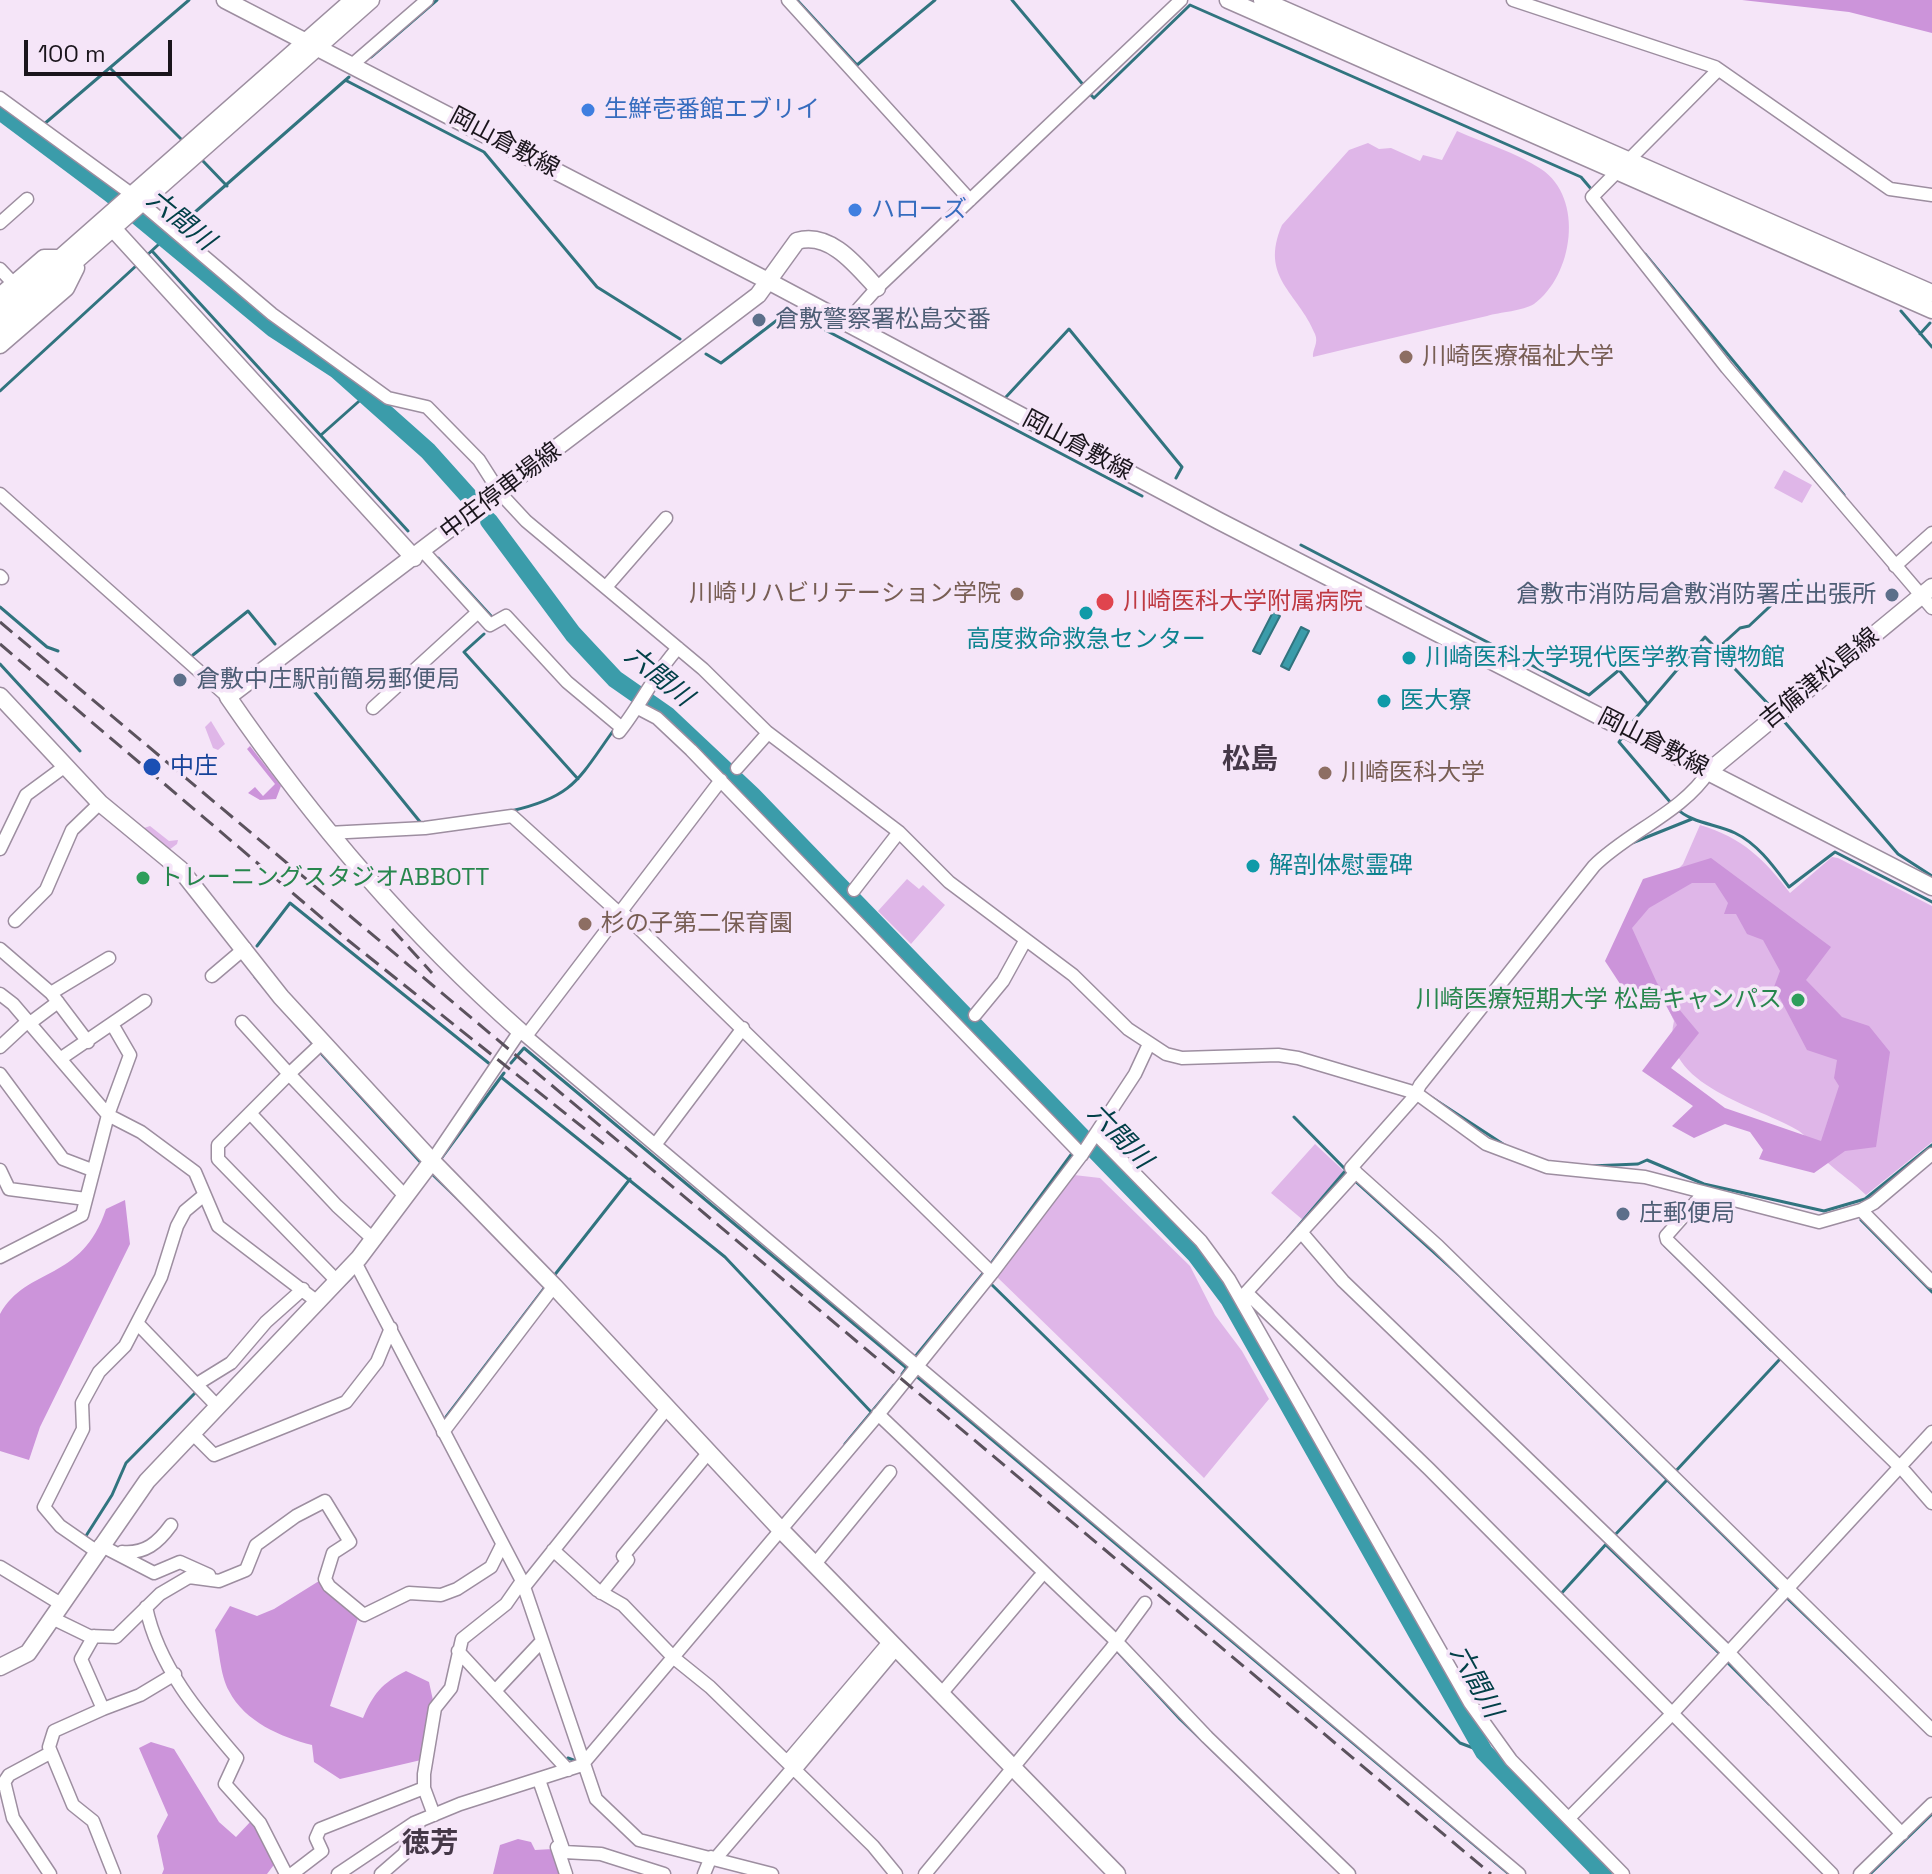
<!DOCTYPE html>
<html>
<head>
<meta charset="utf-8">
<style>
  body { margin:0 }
  #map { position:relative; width:1932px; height:1874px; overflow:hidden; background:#f5e5f8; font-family:"Space Grotesk",sans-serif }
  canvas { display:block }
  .scale { position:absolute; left:24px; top:40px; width:148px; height:36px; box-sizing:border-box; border:4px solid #1a151c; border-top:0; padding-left:10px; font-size:24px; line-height:28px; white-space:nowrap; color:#1a151c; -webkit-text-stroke:6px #f5e5f8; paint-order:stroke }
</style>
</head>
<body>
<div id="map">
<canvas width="1932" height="1874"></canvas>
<div class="scale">100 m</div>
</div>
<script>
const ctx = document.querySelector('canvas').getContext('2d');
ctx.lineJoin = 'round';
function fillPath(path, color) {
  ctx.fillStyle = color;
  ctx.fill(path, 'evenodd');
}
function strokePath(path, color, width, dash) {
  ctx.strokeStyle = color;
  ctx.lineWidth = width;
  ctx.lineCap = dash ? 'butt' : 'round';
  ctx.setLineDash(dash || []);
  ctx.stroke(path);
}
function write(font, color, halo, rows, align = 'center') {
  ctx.font = font + ' "Space Grotesk","Noto Sans JP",sans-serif';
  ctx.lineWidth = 7;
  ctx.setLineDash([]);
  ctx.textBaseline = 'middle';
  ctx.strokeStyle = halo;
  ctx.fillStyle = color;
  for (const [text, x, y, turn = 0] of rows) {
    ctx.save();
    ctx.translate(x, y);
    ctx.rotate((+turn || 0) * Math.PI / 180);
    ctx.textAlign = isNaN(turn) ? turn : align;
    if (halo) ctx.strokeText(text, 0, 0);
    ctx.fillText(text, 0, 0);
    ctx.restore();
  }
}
fillPath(new Path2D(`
  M1457 131C1484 143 1517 153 1541 169 1585 198 1573 276 1534 304 1523 311 1500 312 1487 316 1429 329 1371 343 1313 357 1312 350 1319 343 1315 334 1298 292 1259 278 1282 225L1349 150 1368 143 1379 149 1391 148 1420 161 1423 155 1442 160Z
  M1784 470 1812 485 1802 503 1774 488Z
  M211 721 225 744 218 750 213 748 205 727Z
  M1700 825C1743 838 1764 859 1790 893L1832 857 1838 858 1932 906V1142L1866 1195C1854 1183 1840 1174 1828 1163 1818 1153 1811 1140 1799 1131 1761 1107 1658 1085 1674 1021L1627 923 1683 864Z
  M150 826 169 841 178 840 177 844 169 850 144 828Z
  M907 879 919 889 923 885 945 905 911 944 878 911Z
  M1315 1144 1346 1173 1303 1220 1271 1193Z
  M1074 1175 1100 1178 1190 1266 1215 1315 1242 1351 1269 1399 1204 1478 996 1276Z`), '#dfb6e8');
fillPath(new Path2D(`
  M1742 0H1932V33L1849 12Z
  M250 746 281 786 276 799 260 800 248 793 255 787 263 796 275 784 247 749Z
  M1711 858 1831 947 1806 980 1842 1017 1869 1026 1890 1052 1876 1147 1845 1151 1814 1173 1759 1159 1763 1150 1750 1132 1725 1124 1694 1138 1672 1126 1693 1106 1642 1071 1677 1025 1654 984 1626 993 1605 961 1643 879ZM1692 883H1715L1728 903 1724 914H1736L1747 934 1763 940 1780 971 1774 987 1807 1050 1837 1060 1834 1078 1839 1086 1821 1141 1725 1108 1671 1068 1699 1033 1657 983 1632 928 1649 908Z
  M125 1200 130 1244 40 1427 29 1460 0 1451V1314C27 1266 82 1282 106 1209Z
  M319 1581 359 1615 330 1706 363 1718C373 1694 382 1683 406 1671L429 1682 434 1705 421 1760 340 1779 314 1762 312 1745C281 1737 245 1722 229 1691 220 1675 219 1648 215 1630L230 1606 257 1616 274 1609Z
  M151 1742 174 1749 219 1822 236 1837 252 1820 276 1862 267 1874H162L164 1869 157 1836 168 1815 139 1748Z
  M518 1839 531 1842 535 1850 553 1849 561 1874H493L500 1845Z`), '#cc94da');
const water = new Path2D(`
  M1273 612 1280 616 1260 654 1253 651Z
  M1301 627 1309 631 1289 670 1281 666Z`);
fillPath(water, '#3b9caa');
strokePath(water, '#31747f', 2);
strokePath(new Path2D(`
  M797 0 857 65 935 0
  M1012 0 1085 87
  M371 57 437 0
  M111 69 182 140
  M347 81 484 152 597 287 680 339
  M1089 93 1094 98 1190 5 1581 177 1592 190
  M43 125 189 0
  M202 160 227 186
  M178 227 349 77
  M152 251 408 531
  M1645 254 1844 495
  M145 257 172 232
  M1901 311 1932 347
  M1920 334 1930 323
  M706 354 721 363 789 311 1142 496
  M0 391 137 265
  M1006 397 1069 329 1182 467 1176 478
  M321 435 366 395
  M1301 545 1589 695 1619 670 1647 703
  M438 558 492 617
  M0 607 47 647 58 651
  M484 634 464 652 578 779
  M1717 650 1772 708
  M193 655 248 611 275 644
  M0 664 80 751
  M296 669 421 823
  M1782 719 1898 854 1932 876
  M1630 725 1705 637 1717 649 1740 628 1749 626 1798 580
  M1624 735 1619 742 1671 803
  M1676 808C1691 823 1716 824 1735 833 1758 844 1774 867 1789 887L1835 852 1932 902
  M511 811C573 797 578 780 613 731
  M1632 843 1692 819
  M257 946 290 903 491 1065
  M255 977 313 1044
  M318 1050 423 1165
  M511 1063 524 1048 909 1370
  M501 1077 725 1257 873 1414
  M1431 1097 1506 1146
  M440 1160 504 1073
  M1590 1166 1638 1164 1647 1160 1704 1184 1824 1211 1865 1199 1932 1145
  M432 1174 461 1202
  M1355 1181 1461 1277 1781 1592
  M1861 1220 1932 1292
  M1288 1238 1346 1170 1294 1117
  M1665 1246 1771 1350
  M990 1265 1073 1152
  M553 1277 630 1179
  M989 1282 1460 1743 1484 1752
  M334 1294 351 1278
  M914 1358 985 1271
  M902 1374 907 1367
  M915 1375 1509 1874
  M446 1417 546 1286
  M845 1444 894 1385
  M1674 1473 1780 1359
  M1613 1537 1666 1481
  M84 1539 112 1495 126 1463 197 1391
  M1607 1546 1720 1654
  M1559 1596 1608 1542
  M1787 1598 1874 1681
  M1117 1651 1180 1719 1326 1860
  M1727 1662 1769 1704
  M568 1758 576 1761
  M1591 1874 1597 1868
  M1870 1874 1932 1814`), '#31747f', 3);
strokePath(new Path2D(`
  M0 111 111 194 274 329 337 370 428 451 471 499
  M489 521 573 634 615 679 668 716 752 795 1196 1255 1229 1299 1484 1752 1603 1874`), '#3b9caa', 18);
const street = new Path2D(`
  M788 0 970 200
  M1513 0 1715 67 1890 189 1932 195
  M353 64 427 0
  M1718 70 1592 197 1727 368 1932 608
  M0 98 126 190 272 314 388 398 427 407 479 460 500 493 526 521 703 669 767 732 899 832 949 882 1073 975 1128 1029 1166 1054 1182 1058 1278 1055 1298 1058 1416 1093 1486 1144 1547 1167 1645 1177 1819 1222 1861 1210 1874 1203 1932 1154
  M0 223 27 199
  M0 269 14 284
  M846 323 877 288 1181 0
  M0 494 228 697
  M423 551 490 625 506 616 567 682 622 728
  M1895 566 1932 533
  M0 576 2 578
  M606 587 666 518
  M373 708 478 612
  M638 708 657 718 691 750 1082 1155
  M619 732C641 705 654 674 678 648
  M737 768 768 733
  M1709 771C1683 812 1628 832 1594 866L1420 1085 1414 1097 1351 1168 1438 1246 1932 1730
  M328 833 425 828 512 816 619 913
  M0 849 26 795 64 767
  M854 890 899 832
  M621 911 992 1273
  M15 921 46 890 72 830 100 803
  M0 949 51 993 88 1042
  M212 976 245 948
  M51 993 109 958
  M0 994 13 1004 108 1115 141 1132 195 1172 218 1226 315 1300
  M975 1015 1003 981 1025 941
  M242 1022 289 1074 322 1043
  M30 1023 58 1002
  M526 1036 721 780
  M0 1047 28 1021
  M60 1059 145 1001
  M0 1074 63 1159 92 1170
  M250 1113 337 1206 373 1239
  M1096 1134 1201 1241 1229 1279 1470 1703 1511 1760 1623 1874
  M655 1145 743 1028
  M432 1161 520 1031 1519 1874
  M0 1170 9 1189 86 1199
  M1703 1194 1666 1236 1667 1240 1905 1472 1932 1503
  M1861 1210 1932 1282
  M1301 1232 1343 1281 1728 1652 1902 1834
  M0 1257 82 1215 108 1115 130 1055 112 1024
  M355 1262 522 1581 596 1799 639 1840 772 1874
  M335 1279 218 1159V1145L289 1074 406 1197
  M1247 1293 1429 1469 1832 1874
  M1243 1296 1356 1172
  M138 1324 217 1406
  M197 1384 231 1363 266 1322 303 1289
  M878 1414 1113 1638 1207 1737 1349 1874
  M443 1432 554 1286
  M192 1433 214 1455 346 1402 377 1362 391 1328
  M100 1545 154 1573 180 1562 209 1575
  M553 1550 597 1590 623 1605 674 1658 710 1687 873 1846 896 1874
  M96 1551 60 1526 44 1507 83 1429 82 1403 99 1372 125 1346 161 1277 177 1226 185 1211 203 1196
  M122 1552C145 1554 158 1543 171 1525
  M815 1564 890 1472
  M0 1567 61 1604
  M524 1587 668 1407
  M601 1593 628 1560 623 1556 709 1452
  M146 1607C158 1666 199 1714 237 1758L225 1784 260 1823 286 1874
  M52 1618 89 1636 116 1637 160 1594 189 1577 219 1581 246 1570 256 1545 296 1516 325 1501 350 1542 333 1553 325 1579 329 1586 364 1615 409 1593 441 1595 457 1589 491 1567 502 1545
  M94 1636 81 1659 103 1709 54 1731 49 1747 73 1805 93 1821 114 1874
  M458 1651 568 1770
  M495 1691 541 1642
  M941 1694 1039 1578
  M103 1709 140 1695 175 1674
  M787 1762 890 1641
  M795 1770 897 1648
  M539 1780 564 1852 601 1854 664 1874
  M0 1784 5 1785 13 1818 50 1874
  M3 1784 9 1775 50 1753
  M434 1815 424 1788V1774L435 1708 451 1688 462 1639 506 1604 522 1581
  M1569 1818 1667 1719 1932 1432
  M557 1847 566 1874
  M716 1858 793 1768
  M292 1874 322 1851 316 1838 320 1829 424 1788
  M338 1874 414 1823 460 1804 582 1765 877 1416 992 1273 1083 1153 1135 1074 1149 1044
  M381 1874 404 1854 420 1821
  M704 1874 711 1857
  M925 1874 1111 1649 1145 1603
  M1860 1874 1932 1804`);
const secondary = new Path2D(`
  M225 0 768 281 1219 521 1932 887
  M1228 0 1932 310
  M1262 0 1932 293
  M108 223 414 558
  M0 296 44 258H63
  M0 311 353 0
  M0 328 371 0
  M0 345 66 288 76 268
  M0 696 100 803 180 869 281 997 432 1161 554 1286 781 1530 1117 1874
  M1709 771 1932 587
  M520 1031C407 931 313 821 228 697L758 295 797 241C830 231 857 266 877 288
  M0 1667 28 1653 147 1481 359 1258 432 1161`);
strokePath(street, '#9d8ea0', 15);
strokePath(secondary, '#9d8ea0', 19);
strokePath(street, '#fff', 12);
strokePath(secondary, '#fff', 16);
strokePath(new Path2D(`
  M0 622 1491 1874
  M0 644 349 941 605 1145
  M392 929 432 973`), '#5b525d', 3, [16, 8]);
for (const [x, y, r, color] of [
  [588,110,8,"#3f7fe0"],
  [855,210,8,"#3f7fe0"],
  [759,320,8,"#5c6f8a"],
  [1406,357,8,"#8d6e63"],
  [1017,594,8,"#8d6e63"],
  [1892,595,8,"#5c6f8a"],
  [1105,602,10,"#e0444e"],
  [1086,613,8,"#0f9aa8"],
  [1409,658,8,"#0f9aa8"],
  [180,680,8,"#5c6f8a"],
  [1384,701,8,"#0f9aa8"],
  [152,767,10,"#1a4fb4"],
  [1325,773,8,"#8d6e63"],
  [1253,866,8,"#0f9aa8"],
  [143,878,8,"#2e9e5b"],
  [585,924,8,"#8d6e63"],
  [1798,1000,8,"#2e9e5b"],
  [1623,1214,8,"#5c6f8a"]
]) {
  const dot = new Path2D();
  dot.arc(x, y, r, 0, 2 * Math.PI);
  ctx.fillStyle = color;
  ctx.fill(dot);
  strokePath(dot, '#f5e5f8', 3);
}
write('24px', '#366cbe', '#f5e5f8', [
  ["生鮮壱番館エブリイ",604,110],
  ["ハローズ",871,210]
], 'left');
write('24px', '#1a151c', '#f5e5f8', [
  ["岡山倉敷線",504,143,28],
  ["岡山倉敷線",1077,446,28],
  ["中庄停車場線",501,492,-37],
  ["吉備津松島線",1820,679,-39],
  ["岡山倉敷線",1653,743,27]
]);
write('24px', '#4e5e75', '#f5e5f8', [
  ["倉敷警察署松島交番",775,320],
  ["倉敷市消防局倉敷消防署庄出張所",1876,595,"right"],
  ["倉敷中庄駅前簡易郵便局",196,680],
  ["庄郵便局",1639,1214]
], 'left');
write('24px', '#785e54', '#f5e5f8', [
  ["川崎医療福祉大学",1422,357],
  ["川崎リハビリテーション学院",1001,594,"right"],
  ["川崎医科大学",1341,773],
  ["杉の子第二保育園",601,924]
], 'left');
write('24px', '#be3a42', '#f5e5f8', [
  ["川崎医科大学附属病院",1123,602]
], 'left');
write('24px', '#0d838f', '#f5e5f8', [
  ["高度救命救急センター",1086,640,"center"],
  ["川崎医科大学現代医学教育博物館",1425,658],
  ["医大寮",1400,701],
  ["解剖体慰霊碑",1269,866]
], 'left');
write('24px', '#164399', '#f5e5f8', [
  ["中庄",170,767]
], 'left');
write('24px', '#27864d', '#f5e5f8', [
  ["トレーニングスタジオABBOTT",159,878],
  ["川崎医療短期大学 松島キャンパス",1782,1000,"right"]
], 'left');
write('italic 26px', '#024048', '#f5e5f8', [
  ["六間川",180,221,39],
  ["六間川",658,677,39],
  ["六間川",1119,1137,46],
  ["六間川",1475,1682,61]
]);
write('bold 28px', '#453848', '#f5e5f8', [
  ["松島",1250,760],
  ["徳芳",430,1844]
]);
</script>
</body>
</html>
